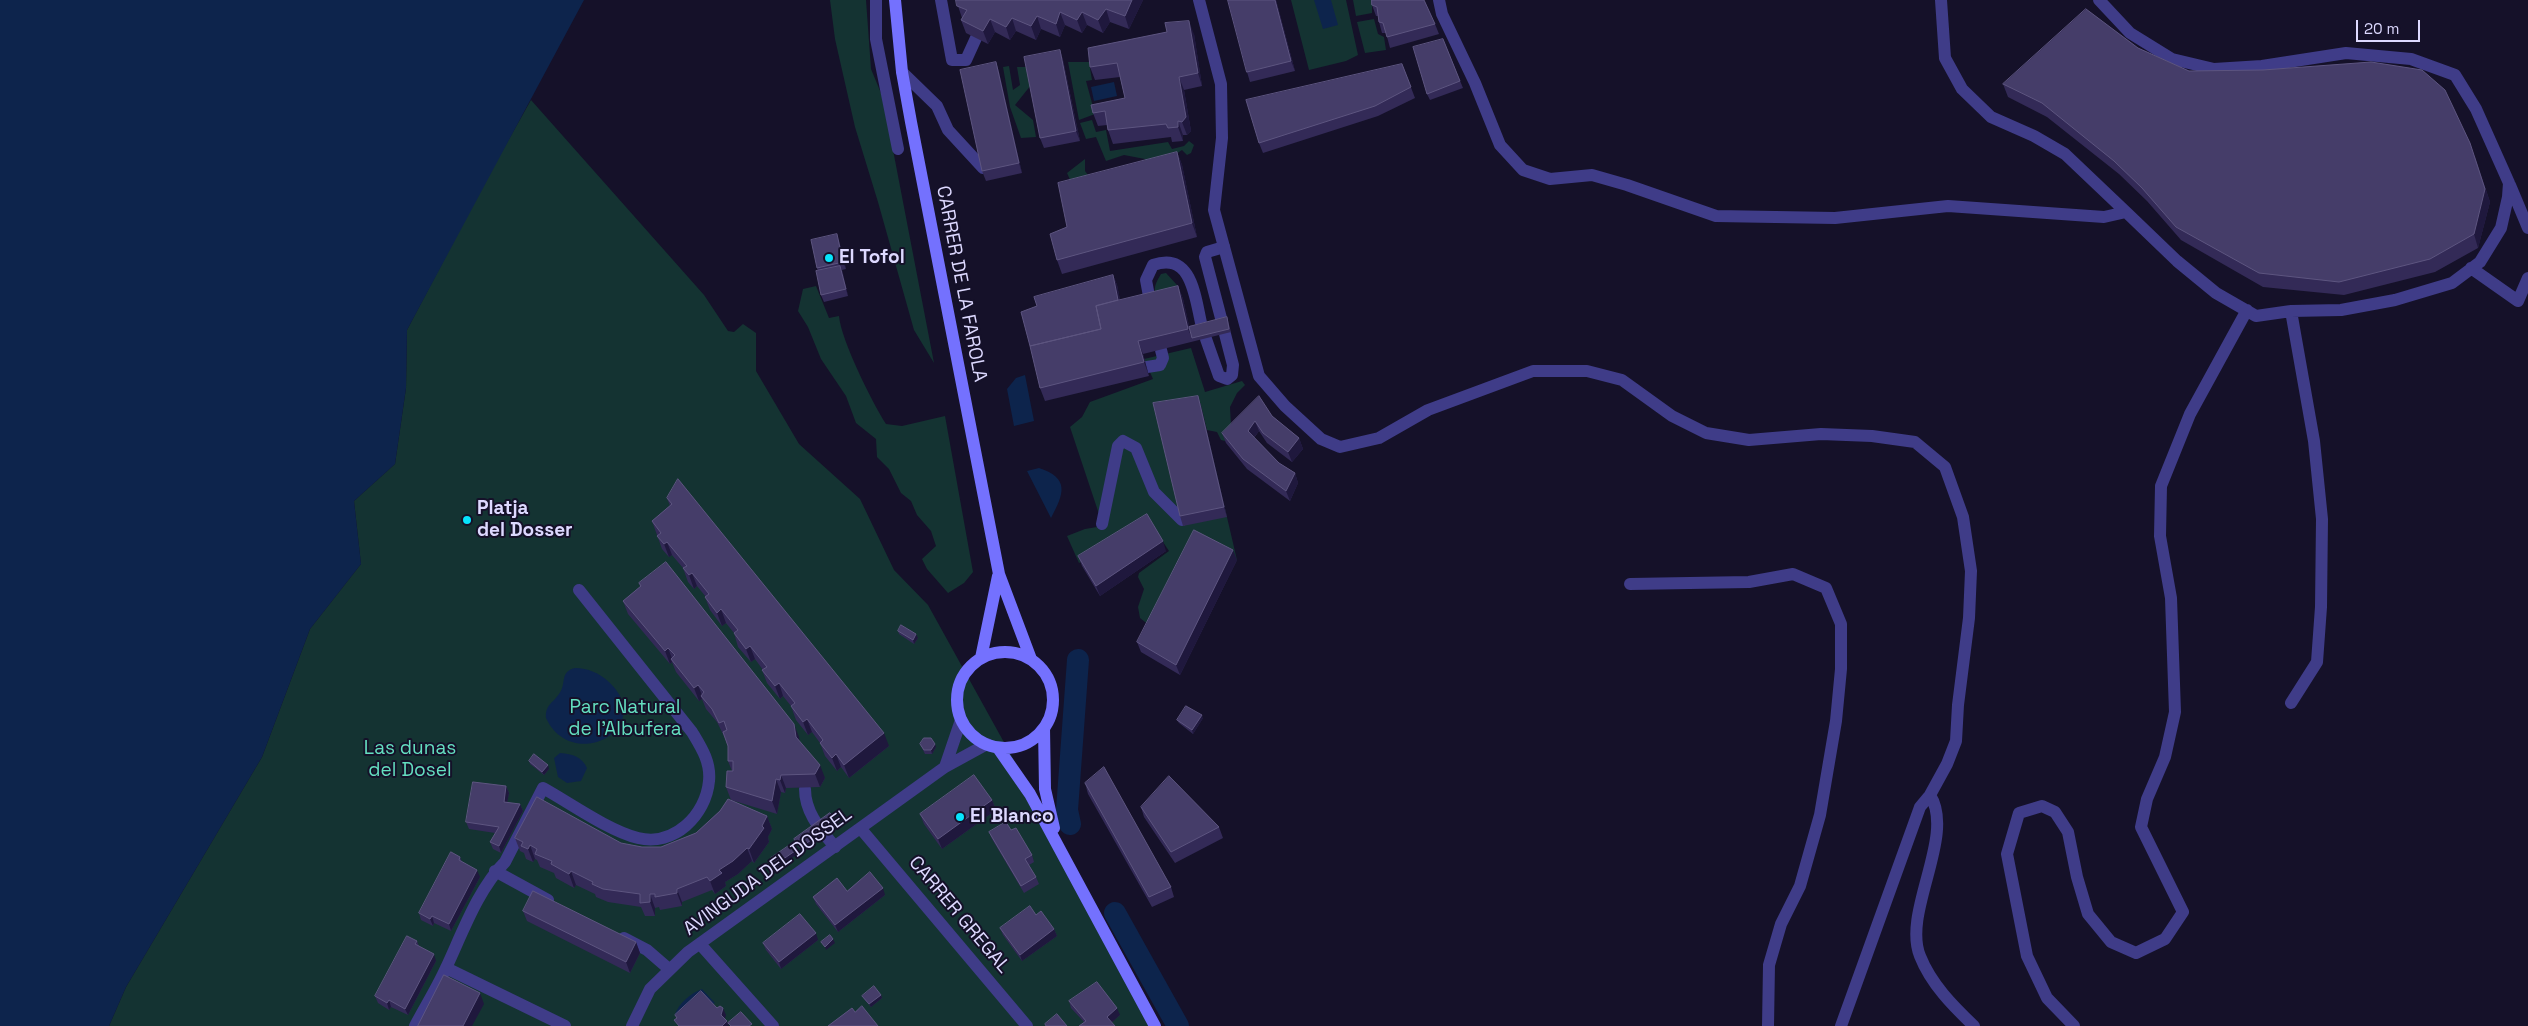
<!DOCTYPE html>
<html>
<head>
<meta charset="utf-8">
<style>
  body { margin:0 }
  #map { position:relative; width:2528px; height:1026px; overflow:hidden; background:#151129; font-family:"Space Grotesk",sans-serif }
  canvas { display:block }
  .scale { position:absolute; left:2356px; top:20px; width:64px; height:22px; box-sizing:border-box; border:2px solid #ddd9ff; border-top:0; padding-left:6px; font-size:15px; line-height:18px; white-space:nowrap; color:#ddd9ff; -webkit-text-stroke:4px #151129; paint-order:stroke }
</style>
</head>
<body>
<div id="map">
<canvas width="2528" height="1026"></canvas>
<div class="scale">20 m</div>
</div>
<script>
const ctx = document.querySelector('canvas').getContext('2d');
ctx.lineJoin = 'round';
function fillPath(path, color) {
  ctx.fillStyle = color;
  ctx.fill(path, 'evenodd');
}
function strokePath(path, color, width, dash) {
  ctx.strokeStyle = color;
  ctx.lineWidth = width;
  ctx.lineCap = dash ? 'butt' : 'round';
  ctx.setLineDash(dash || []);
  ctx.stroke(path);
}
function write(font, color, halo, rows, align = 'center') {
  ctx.font = font + ' "Space Grotesk",sans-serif';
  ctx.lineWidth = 4;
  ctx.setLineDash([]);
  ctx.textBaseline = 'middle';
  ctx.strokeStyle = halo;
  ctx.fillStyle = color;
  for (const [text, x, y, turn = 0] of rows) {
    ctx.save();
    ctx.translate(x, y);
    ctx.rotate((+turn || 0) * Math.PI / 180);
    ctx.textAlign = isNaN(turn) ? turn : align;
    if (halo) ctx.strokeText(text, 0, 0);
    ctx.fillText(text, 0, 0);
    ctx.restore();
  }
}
fillPath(new Path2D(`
  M830 0H866L871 69 883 98 934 363 914 330 878 202 855 127 835 39Z
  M1291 0H1346L1358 55 1346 61 1309 70Z
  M1353 0H1372V13L1356 16Z
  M1374 19 1378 34 1384 37 1386 50 1365 53 1357 22Z
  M1068 62H1089L1092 80 1086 81 1095 114 1079 120Z
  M1009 66 1013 90 1020 85 1017 67H1027L1031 85 1015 105 1033 120 1036 137 1021 138 1010 107 1003 67Z
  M531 100 704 295 728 331 734 332 743 324 756 333V371L799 444 860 499 894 570 928 605 1161 1026H109L126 987 262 757 310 629 361 564 354 501 395 464 406 388 407 330 487 178Z
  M1092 120 1096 132 1106 130 1110 151 1168 142 1172 149 1184 146 1189 141 1194 145 1191 153 1187 155 1182 150 1144 175 1145 159 1124 155 1106 161 1096 137 1086 139 1080 123Z
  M1085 159V171L1097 187 1076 193 1067 173Z
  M1166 273 1177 285 1179 294H1155C1154 285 1157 281 1161 274Z
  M816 286 829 318 839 316C841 340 872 402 886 424L902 426 945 416 973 572 964 583 948 593 927 569 922 559 936 546 931 531 917 515 911 501 901 493 889 469 877 457 876 439 856 423 846 396 821 359 808 327 798 311 803 289Z
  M1191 348 1205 392 1242 381 1245 385 1237 393 1230 407 1231 425 1225 441 1221 440 1217 432 1207 430 1201 406 1237 560 1150 626 1140 618 1138 607 1144 589 1138 577 1139 573 1169 551 1151 524 1079 563 1067 536 1085 529 1103 526 1070 427 1082 417 1090 402 1153 379 1144 359Z`), '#143332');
fillPath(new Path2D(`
  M0 0H584L407 330 406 388 395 464 354 501 361 564 310 629 262 757 126 987 109 1026H0Z
  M1314 0H1331L1338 25 1323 29Z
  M1114 82 1117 96 1094 101 1091 87Z
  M1025 375 1034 421 1014 426 1007 389 1016 378Z
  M1039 468C1070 478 1064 494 1051 518L1027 471Z
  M575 668C588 668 599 673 609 682 658 728 572 774 546 718 545 705 553 703 559 694 567 684 559 672 575 668Z
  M560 753C573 754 582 757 587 768L581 781 567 783 558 777 554 758Z
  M702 989 715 1003 679 1019 675 1014C680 1002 690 994 702 989Z`), '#0d244c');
strokePath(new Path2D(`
  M1070 824 1067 810 1078 660
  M1115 913 1178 1026`), '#0d244c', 22);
strokePath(new Path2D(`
  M1151 307 1146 280 1153 265C1193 251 1195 299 1202 327
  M1222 322 1205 257 1207 252 1224 247
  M1206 339 1219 376 1227 379 1232 375 1233 365 1225 334
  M1147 367 1160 365 1163 358 1161 350
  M805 789C805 813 821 830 835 847`), '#3f3c88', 12);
strokePath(new Path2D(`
  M876 0V39L898 149
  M941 0 952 60H966L976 38
  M1199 0 1221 84 1222 138 1214 210 1259 376 1285 406 1321 439 1340 447 1379 438 1428 410 1533 371H1587L1622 380 1672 416 1706 433 1749 440 1821 434 1872 436 1915 442 1945 467 1963 517 1971 571 1969 618 1958 705 1956 741 1947 764 1930 795 1920 807 1841 1026
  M1439 0 1442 14 1475 83 1500 145 1523 170 1550 179 1592 175 1627 185 1716 216 1835 218 1948 206 2104 217 2126 212 2177 261 2216 293 2256 316 2291 311 2341 310 2395 300 2452 283 2480 262 2501 228 2508 197 2509 183 2476 109 2455 75 2411 59 2346 53 2262 66 2214 69 2172 59 2130 33 2099 0
  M1941 0 1945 58 1962 89 1991 117 2034 136 2065 154 2126 212
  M902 72 937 106 948 130 983 168
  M2510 185 2528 228
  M2471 268 2518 301 2528 278
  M2291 311 2314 441 2322 519 2321 607 2317 662 2291 703
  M1102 524 1118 446 1123 441 1136 448 1154 492 1182 520
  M1630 584 1749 582 1793 574 1826 588 1841 624V669L1836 721 1820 815 1800 886 1781 924 1769 965 1768 1026
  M945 767 961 720
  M1930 795C1956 836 1902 912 1920 956 1931 984 1953 1006 1974 1026
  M861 829 1027 1026
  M495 871 548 900
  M624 938 647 950 669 969
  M700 944 773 1026
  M446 968 565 1026
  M415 1026C425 1007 437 988 446 968 462 934 478 889 505 862L543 788C570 803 609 831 638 838 674 847 706 815 709 781 711 762 701 747 692 732L579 590
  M632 1026 650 989 688 952 945 767 987 744
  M2074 1026 2047 998 2027 956 2007 854 2019 813 2042 806 2055 812 2068 832 2077 877 2088 914 2111 942 2136 953 2165 939 2183 912 2141 827 2147 799 2165 757 2175 712 2171 598 2160 536 2161 486 2190 414 2247 310`), '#3f3c88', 12);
strokePath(new Path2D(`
  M895 0 902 72 911 122 999 574 1031 659
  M957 700a48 48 0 1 1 96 0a48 48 0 1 1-96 0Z
  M981 658 998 576
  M1044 728 1045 789 1054 828
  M998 748 1030 794 1155 1026`), '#7471fe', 12);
fillPath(new Path2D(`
  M956 0H1143L1129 29 1110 22 1103 33 1087 25 1082 33 1065 25 1060 37 1041 29 1036 40 1016 31 1010 40 995 32 988 44 966 33 961 20 962 18Z
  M1228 0H1276L1295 71 1250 82 1247 72Z
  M1372 5 1435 24 1439 34 1390 48 1386 33H1382L1379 22 1378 16H1376Z
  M1194 34 1202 86 1184 90 1191 131 1187 135H1183V141L1172 142 1171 137 1113 144 1108 130 1107 125 1098 126 1093 113 1125 98 1120 77 1095 80 1090 67Z
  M1443 39 1463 88 1430 100 1427 94Z
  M2138 48 2189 71 2475 157 2490 202 2478 248 2435 272 2344 295 2263 287 2181 240 2147 201 2119 174 2047 117 2008 97 2003 84Z
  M1060 50 1063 60 1080 141 1044 148 1040 138Z
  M996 62 999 72 1022 173 986 181 982 171Z
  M1402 64 1415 98 1378 116 1263 153 1259 143Z
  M1177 152 1182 165 1197 237 1062 274 1057 260 1067 227Z
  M839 241 846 269 842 270 848 296 824 302 821 295 818 271 817 268Z
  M1113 275 1117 285 1120 300 1178 286 1183 299 1189 326 1227 317 1231 332 1143 354 1149 376 1045 401 1040 388Z
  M1198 396 1201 406 1227 517 1183 526 1180 516Z
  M1272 416 1299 438 1303 449 1292 462 1267 443 1259 431 1254 438 1279 463 1295 473 1298 483 1290 501 1247 469 1226 443 1222 433Z
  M667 498 889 746 849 778 841 767 837 771 825 756 820 743 812 732 808 735 796 720 791 706 783 696 780 699 767 683 762 670H763L755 659 751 662 738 647 734 633 726 623 722 626 710 610 705 597H706L697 586 694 589 688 582 683 568 672 555 669 557 662 549 652 521 670 506Z
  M1166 551 1100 596 1082 566 1078 556Z
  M1237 560 1180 675 1141 652 1137 642Z
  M639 583 794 724 799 741 825 778 820 787 786 788 785 793 781 792 777 814 731 800 767 816 772 829 768 837 769 842 754 863 752 861 738 874 725 882 726 886 715 894 712 890 682 902V906L660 910 659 907 655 908V916H645L641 907 608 902 596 897 595 894 576 885 574 888 556 878 554 873 540 867 537 860 535 859 533 862 526 859 524 853 520 851 515 838 621 843 642 847H661L696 833 731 800 726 787 732 771 728 761V746L724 736 717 722 706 709 702 699 699 701 676 672 672 662 670 664 628 614 623 601 640 587Z
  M898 631 918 638 914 644 899 634Z
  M1203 718 1193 734 1179 723 1177 720Z
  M920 744 936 747 932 754H925Z
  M529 761 549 769 544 775 530 764Z
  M1085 783 1171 887 1174 897 1152 907 1088 794Z
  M506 786 509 793 507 803 520 804 523 811 501 853 493 849 490 842 495 833 469 829 466 822Z
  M992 800 996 810 942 849 924 824 920 814Z
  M1141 807 1219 827 1223 838 1175 863 1144 817Z
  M1011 830 1032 855 1034 862 1029 865 1036 877 1039 884 1024 893 992 839 989 832Z
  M460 857 462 862 480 877 451 931 434 923 433 926 421 920 419 913Z
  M847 891 885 895 838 932 816 904 813 897Z
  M523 911 636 942 640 953 630 973 527 921Z
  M1036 915 1054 929 1057 936 1022 961 1003 935 1000 928Z
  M818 940 781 969 766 950 763 943Z
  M417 941 419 946 436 961 408 1015 391 1007 389 1010 378 1003 375 996Z
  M881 995 882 998 871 1007 864 999 862 996Z
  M1069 1001 1120 1015 1112 1022H1084L1071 1008Z`), '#332a57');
fillPath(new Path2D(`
  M1132 0H1143L1129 29 1125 16Z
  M1275 0H1276L1295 71 1291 61Z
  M1106 9 1110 22 1103 33 1098 20Z
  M1060 12 1065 25 1060 37 1056 24Z
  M1082 12 1087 25 1082 33 1077 20Z
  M1037 16 1041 29 1036 40 1031 26Z
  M1012 18 1016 31 1010 40 1006 27Z
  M990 19 995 32 988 44 983 31Z
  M1189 21 1194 34 1202 86 1198 73Z
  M1060 50 1063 60 1080 141 1076 131Z
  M996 62 999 72 1022 173 1019 163Z
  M1179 77 1184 90 1191 131 1187 135 1182 122Z
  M1178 121 1183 135V141L1178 127Z
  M2470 143 2490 202 2478 248 2474 234Z
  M1177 152 1182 165 1197 237 1192 223Z
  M837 234 839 241 846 269 843 262Z
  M840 266 843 273 848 296 846 289Z
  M1113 275 1117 285 1123 314 1119 303Z
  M1178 286 1183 299 1192 338 1188 329Z
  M1138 341 1143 354 1149 376 1144 362Z
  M1198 396 1201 406 1227 517 1224 507Z
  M1255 421 1259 431 1251 441 1248 431Z
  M1299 438 1303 449 1292 462 1288 452Z
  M1295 473 1298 483 1290 501 1286 491Z
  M1163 541 1166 551 1100 596 1096 586Z
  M667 542 672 555 669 557 664 544Z
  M1233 550 1237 560 1180 675 1176 665Z
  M692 573 697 586 694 589 689 575Z
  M721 609 726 623 722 626 717 613Z
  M916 634 918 638 914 644 913 640Z
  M750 646 755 659 751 662 746 649Z
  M668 648 673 661 671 659 672 662 670 664 665 651Z
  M779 683 783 696 780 699 775 686Z
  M698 685 703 698 701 696 702 699 699 701 694 688Z
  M1202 715 1203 718 1193 734 1192 730Z
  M807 719 812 732 808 735 803 722Z
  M794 724 799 737 801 750 796 737Z
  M884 733 889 746 849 778 844 765Z
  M935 744 936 747 932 754 931 750Z
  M836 754 841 767 837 771 832 758Z
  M548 765 549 769 544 775 542 772Z
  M820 765 825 778 820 787 815 774Z
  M781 775 786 788 785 793 780 780Z
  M776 779 781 792 777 814 772 801Z
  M506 786 509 793 506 809 504 802Z
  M992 800 996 810 942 849 938 839Z
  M520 804 523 811 501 853 499 846Z
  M767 816 772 829 768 837 769 842 754 863 749 849Z
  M836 822 837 826 801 851 800 848Z
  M530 845 535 859 533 862 528 849Z
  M747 848 752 861 738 874 725 882 726 886 715 894 710 881 719 870Z
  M795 851 796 855 777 868 776 864Z
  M477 870 480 877 451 931 449 924Z
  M571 871 576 885 574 888 569 874Z
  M883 888 885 895 838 932 835 925Z
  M677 889 682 902V906L677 893Z
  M650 894 655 908V916L650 902Z
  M432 916 434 923 433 926 430 919Z
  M1054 929 1057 936 1022 961 1020 955Z
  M816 933 818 940 781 969 779 962Z
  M833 939 835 943 826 950 825 947Z
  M636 942 640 953 630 973 626 962Z
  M434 954 436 961 408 1015 405 1009Z
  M480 993 484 1004 472 1026H463Z
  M881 995 882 998 871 1007 869 1004Z
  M389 1000 391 1007 389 1010 387 1003Z
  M723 1008 726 1015 724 1022 721 1015Z
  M1117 1008 1120 1015 1110 1024 1107 1017Z
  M727 1021 729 1026H722Z`), '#1f183d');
const building = new Path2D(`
  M956 0H1132L1125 16 1106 9 1098 20 1082 12 1077 20 1060 12 1056 24 1037 16 1031 26 1012 18 1006 27 990 19 983 31 961 20 967 10 957 6Z
  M1228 0H1275L1291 61 1247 72Z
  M1372 0H1424L1435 24 1387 37 1383 23 1379 22 1377 7 1372 5Z
  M2086 9 2138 48 2189 71 2263 70 2371 62 2422 70 2445 90 2470 143 2485 189 2474 234 2430 259 2339 282 2259 273 2176 227 2142 188 2114 161 2042 103 2003 84Z
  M1189 21 1198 73 1179 77 1186 117 1182 122 1178 121V127L1168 128 1166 124 1108 130 1105 111 1093 113 1091 105 1125 98 1117 63 1090 67 1088 48 1167 32 1165 23Z
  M1443 39 1460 81 1427 94 1413 47Z
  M1060 50 1076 131 1040 138 1024 57Z
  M996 62 1019 163 982 171 960 70Z
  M1402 64 1411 87 1375 106 1259 143 1246 100Z
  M1177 152 1192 223 1057 260 1050 234 1067 227 1058 183Z
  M837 234 843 262 817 268 811 240Z
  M840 266 846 289 821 295 816 271Z
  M1113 275 1118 300 1096 306 1101 329 1030 346 1021 312 1037 306 1034 297Z
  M1178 286 1188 329 1138 341 1144 362 1040 388 1030 346 1101 329 1096 306Z
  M1227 317 1229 329 1192 338 1189 327Z
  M1198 396 1224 507 1180 516 1153 403Z
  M1259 396 1272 416 1299 438 1288 452 1263 433 1255 421 1248 431 1279 463 1295 473 1286 491 1243 459 1222 433Z
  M678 479 884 733 844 765 836 754 832 758 820 743 823 740 807 719 803 722 791 706 795 703 779 683 775 686 762 670 767 667 750 646 746 649 734 633 738 630 721 609 717 613 705 597 709 594 692 573 689 575 683 568 687 566 667 542 664 544 657 536 661 533 652 521 672 504 667 498Z
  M1147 514 1163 541 1096 586 1078 556Z
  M1194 530 1233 550 1176 665 1137 642Z
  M666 562 794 724 796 737 820 765 815 774 781 775 780 780 776 779 772 801 726 787 727 771H733V761H728V746L723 732 727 730 724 721 719 723 712 709 701 696 704 692 698 685 694 688 671 659 675 655 668 648 665 651 623 601 641 586 639 583Z
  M901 625 916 634 913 640 898 631Z
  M1186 706 1202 715 1192 730 1177 720Z
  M924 738H931L935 744 931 750H924L920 744Z
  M534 754 548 765 542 772 529 761Z
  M1104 767 1171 887 1149 897 1085 783Z
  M974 775 992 800 938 839 920 814Z
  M1169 776 1219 827 1171 852 1141 807Z
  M473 782 506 786 504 802 520 804 499 846 490 842 499 827 466 822Z
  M537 797 621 843 642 847H661L696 833 720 811 728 799 767 816 762 826 764 828 749 849 747 848 733 861 719 870 722 873 710 881 707 877 677 889V893L655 897V894H650V902L640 903V894L603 889 592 884 593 882 571 871 569 874 551 864 552 861 535 854 537 849 530 845 528 849 521 846 523 842 515 838Z
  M830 813 836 822 800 848 794 839Z
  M1006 822 1011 830 1016 828 1032 855 1025 859 1036 877 1021 886 989 832Z
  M790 845 795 851 776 864 771 858Z
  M451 852 460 857 459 860 477 870 449 924 432 916 430 919 419 913Z
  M870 872 883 888 835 925 813 897 837 878 847 891Z
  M533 891 636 942 626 962 523 911Z
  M1030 906 1036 915 1041 911 1054 929 1020 955 1000 928Z
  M800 914 816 933 779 962 763 943Z
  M830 935 833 939 825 947 821 942Z
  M407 936 417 941 415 944 434 954 405 1009 389 1000 387 1003 375 996Z
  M444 975 480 993 463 1026H418Z
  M1097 982 1117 1008 1107 1017 1115 1026H1079L1086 1021 1069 1001Z
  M874 986 881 995 869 1004 862 996Z
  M701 991 717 1008 720 1006 723 1008 721 1015 727 1021 722 1026H679L674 1020 677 1018 675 1015Z
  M862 1006 878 1026H828L852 1008 855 1012Z
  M741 1012 752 1024 749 1026H731L728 1023Z
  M1057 1014 1067 1026H1046L1045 1024Z`);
fillPath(building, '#453d69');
strokePath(building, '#5d5580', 1);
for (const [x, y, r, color] of [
  [829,258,5,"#07e4fc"],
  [467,520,5,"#07e4fc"],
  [960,817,5,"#07e4fc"]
]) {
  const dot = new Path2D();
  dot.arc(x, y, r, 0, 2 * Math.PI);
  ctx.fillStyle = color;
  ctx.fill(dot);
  strokePath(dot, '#151129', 2);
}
write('bold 19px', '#ddd9ff', '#151129', [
  ["El Tofol",839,258],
  ["Platja",477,509],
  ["del Dosser",477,531],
  ["El Blanco",970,817]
], 'left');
write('19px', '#ddd9ff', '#151129', [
  ["CARRER DE LA FAROLA",961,284,79],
  ["AVINGUDA DEL DOSSEL",768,872,-36],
  ["CARRER GREGAL",959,915,50]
]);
write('19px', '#64dfc0', '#151129', [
  ["Parc Natural",625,708],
  ["de l'Albufera",625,730],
  ["Las dunas",410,749],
  ["del Dosel",410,771]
]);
</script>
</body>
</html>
